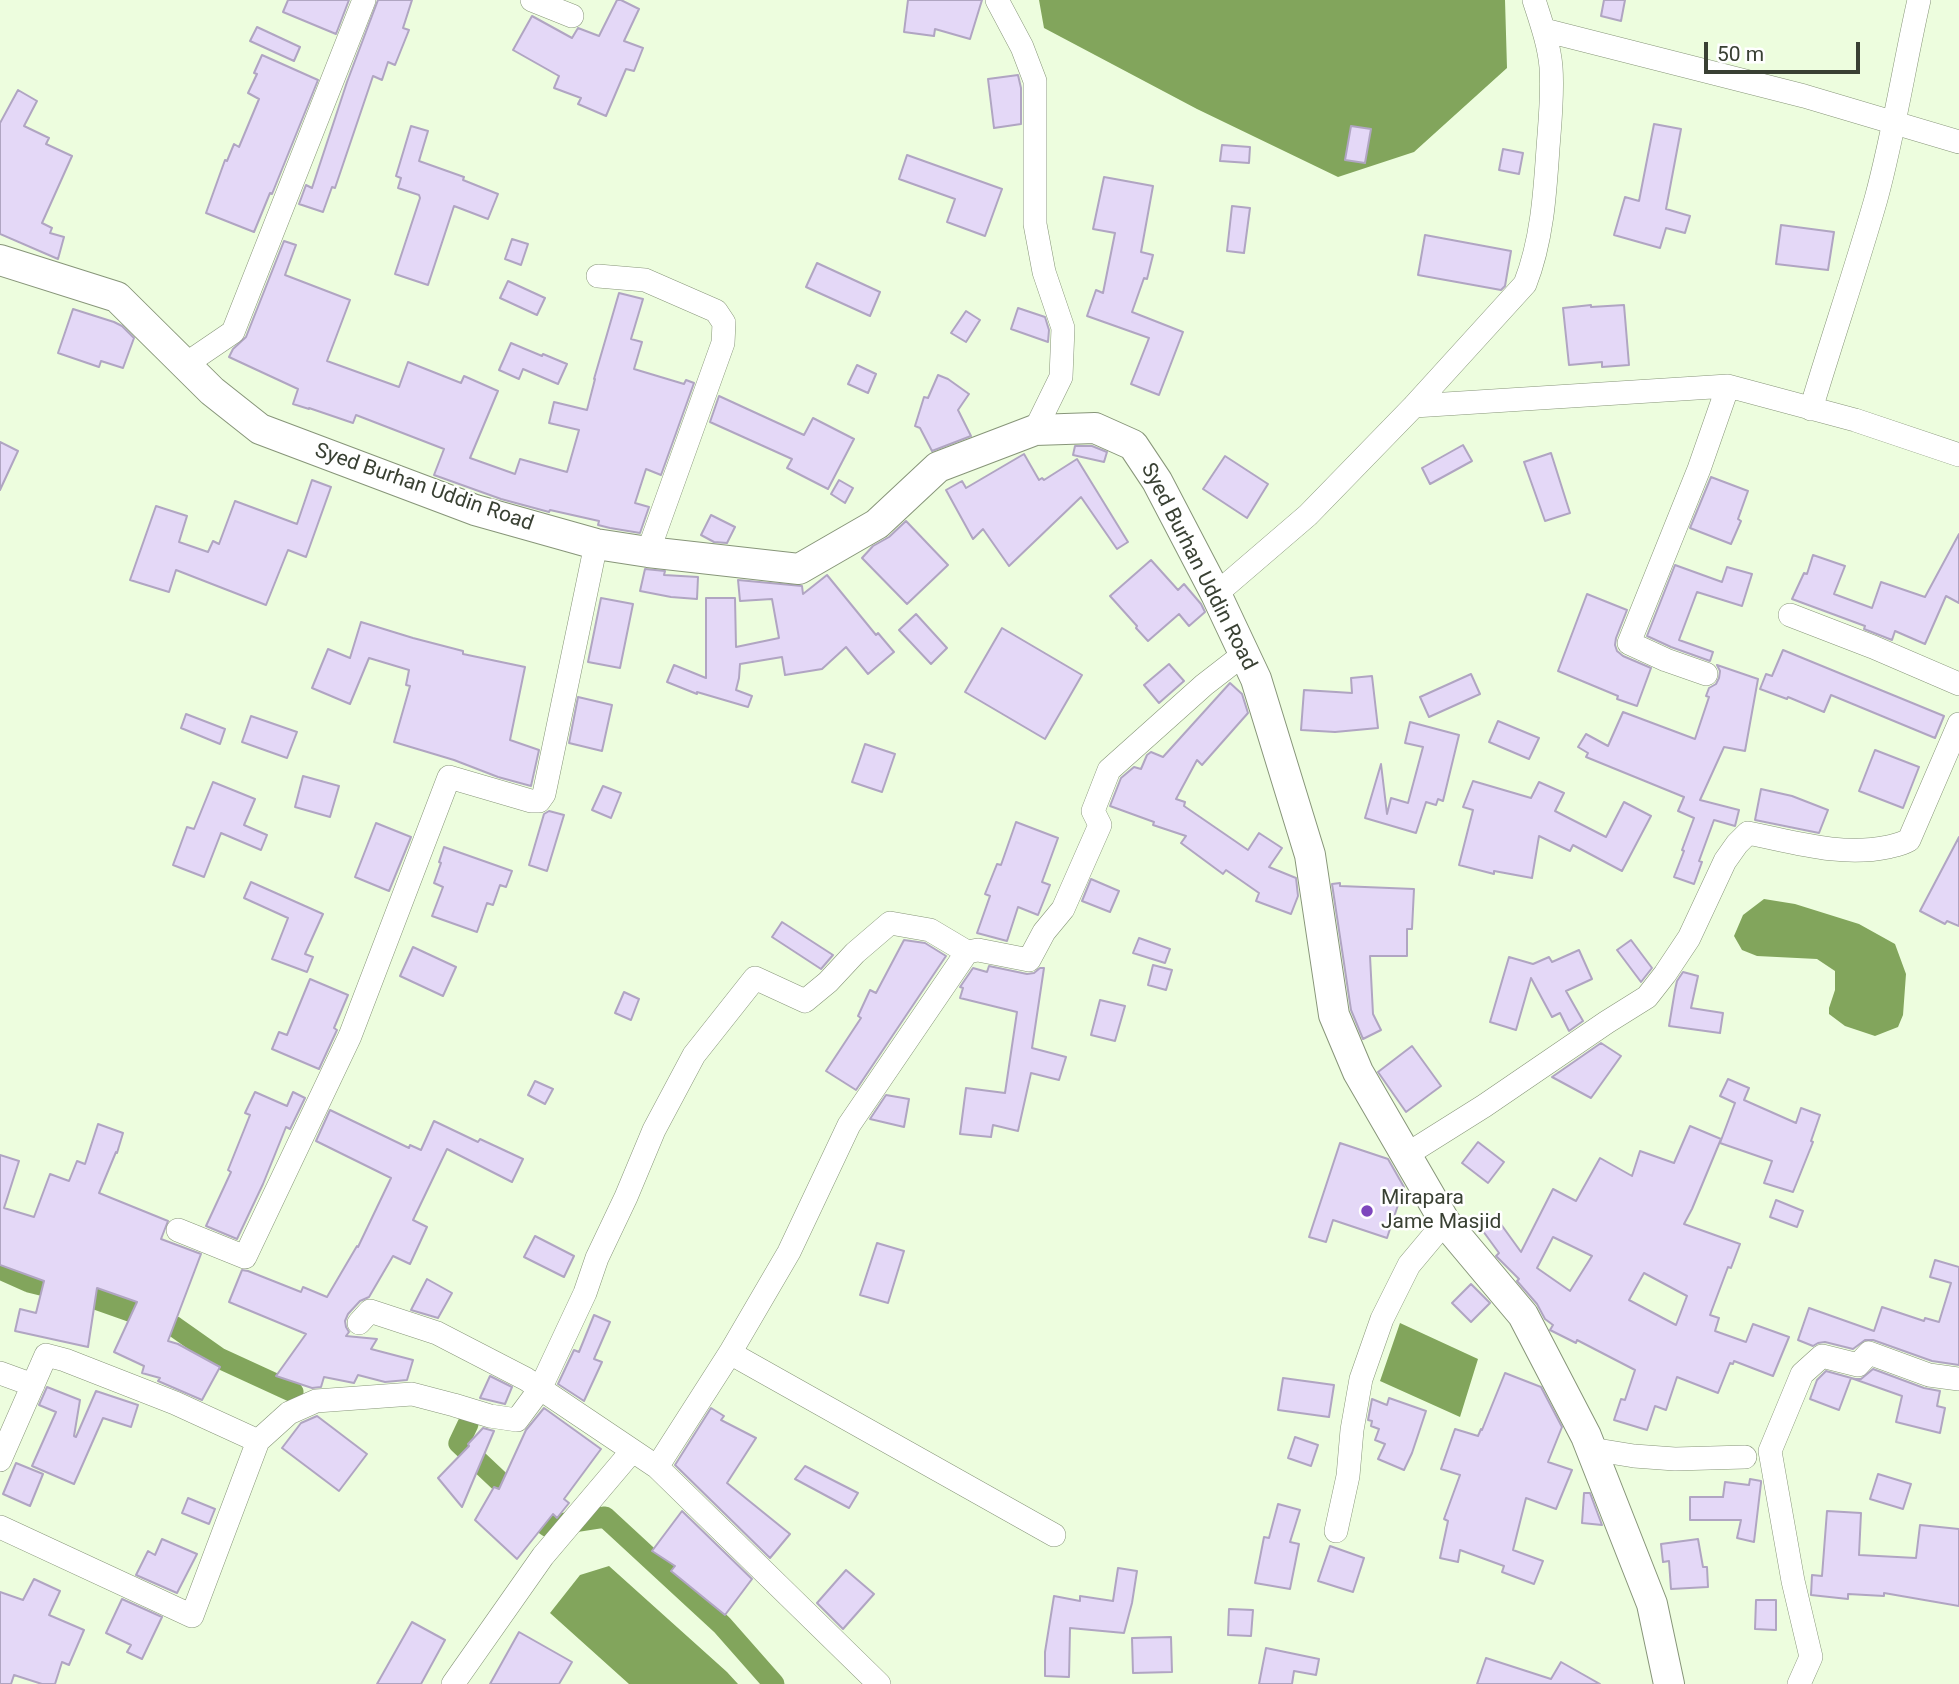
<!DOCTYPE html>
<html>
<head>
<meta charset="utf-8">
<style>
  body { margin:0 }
  #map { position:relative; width:1959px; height:1684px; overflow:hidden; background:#edfdde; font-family:Roboto,sans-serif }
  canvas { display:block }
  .scale { position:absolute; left:1704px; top:42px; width:156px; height:32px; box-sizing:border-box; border:4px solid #394033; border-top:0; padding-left:9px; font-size:21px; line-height:24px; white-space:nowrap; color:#394033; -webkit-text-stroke:5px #fff; paint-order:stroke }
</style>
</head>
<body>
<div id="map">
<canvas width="1959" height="1684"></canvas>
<div class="scale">50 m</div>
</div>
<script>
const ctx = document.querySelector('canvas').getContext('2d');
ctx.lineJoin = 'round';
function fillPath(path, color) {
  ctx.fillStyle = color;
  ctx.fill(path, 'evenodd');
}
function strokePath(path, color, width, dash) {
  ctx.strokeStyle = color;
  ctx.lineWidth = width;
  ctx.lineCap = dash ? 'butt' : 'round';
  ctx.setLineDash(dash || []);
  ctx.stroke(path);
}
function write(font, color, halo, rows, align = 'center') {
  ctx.font = font + ' Roboto,sans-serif';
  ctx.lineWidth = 5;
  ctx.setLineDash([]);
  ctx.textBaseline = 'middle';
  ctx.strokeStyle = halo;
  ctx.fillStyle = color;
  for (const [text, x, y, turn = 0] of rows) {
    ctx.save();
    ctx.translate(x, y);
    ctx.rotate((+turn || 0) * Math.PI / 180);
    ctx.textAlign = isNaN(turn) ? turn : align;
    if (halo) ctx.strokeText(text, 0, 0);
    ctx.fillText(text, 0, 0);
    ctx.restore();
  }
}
fillPath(new Path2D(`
  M1039 0H1505L1507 68 1414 152 1338 177 1197 109 1044 28Z
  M1764 899 1795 904 1859 924 1895 944 1906 974 1903 1015 1898 1027 1875 1036 1845 1026 1829 1014V1008L1835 990V971L1817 959 1757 956 1742 950 1734 936 1743 915Z
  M1400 1323 1478 1359 1460 1417 1380 1381Z
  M609 1566 727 1672 738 1684H629L550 1613 580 1575Z`), '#82a55c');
strokePath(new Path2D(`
  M0 1269 29 1282 90 1297 175 1327 219 1358 293 1392
  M468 1424 459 1443 547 1526 605 1517 722 1625 774 1684`), '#82a55c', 21);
const building = new Path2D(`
  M288 0H349L336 34 283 12Z
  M378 0H412L403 28 409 30 395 65 388 62 382 80 373 76 335 188 332 187 323 212 299 204 306 185 312 188 347 82Z
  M617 0H621L639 9 624 41 643 48 634 71 626 69 606 116 578 104 581 98 554 88 559 76 513 50 532 16 572 38 578 28 599 36Z
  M908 0H982L970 39 935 29 934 36 904 32Z
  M1604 0H1625L1621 21 1601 16Z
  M257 27 300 47 294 61 250 41Z
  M262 55 318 80 272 194 270 193 254 232 206 213 225 160 227 161 234 144 239 147 259 99 248 93 257 74 254 73Z
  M1018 75 1021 88V124L994 128 988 79Z
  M18 90 37 101 24 126 49 138 46 144 72 156 42 223 52 228 50 233 64 237 58 259 0 234V123Z
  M1654 124 1681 129 1666 209 1690 216 1685 233 1666 228 1660 248 1614 235 1625 197 1639 201Z
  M411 126 428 131 419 161 464 177 463 180 498 194 488 219 454 206 428 285 395 274 420 198 419 195 398 188 401 178 396 176Z
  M1351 126 1371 129 1365 163 1345 160Z
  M1222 145 1250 147 1249 163 1220 161Z
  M1503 149 1523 153 1519 174 1499 170Z
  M907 155 1002 189 985 236 947 222 955 199 899 179Z
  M1104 177 1153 186 1141 252 1153 255 1147 279 1144 278 1132 312 1183 332 1159 395 1131 384 1149 338 1087 316 1096 290 1103 293 1115 233 1093 229Z
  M1232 206 1250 208 1244 253 1227 251Z
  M1781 225 1834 232 1828 270 1776 264Z
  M1425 235 1511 251 1505 286 1501 290 1418 275Z
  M512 239 528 244 521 265 505 259Z
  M284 241 296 245 285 275 350 300 327 361 399 387 408 362 461 383 464 376 498 391 470 458 515 474 520 459 567 472 579 430 549 423 554 402 587 410 595 379H594L619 293 643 299 631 339 642 342 634 369 684 384 686 380 694 383 661 475 646 469 635 503 649 507 640 533 610 528 598 525 599 521 550 510 549 512 501 499 434 475 444 449 356 415 353 423 309 408V409L293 404 298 389 229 357 233 349 246 337Z
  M817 263 880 292 870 316 806 287Z
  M508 281 545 298 537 315 500 298Z
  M1591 305V307L1624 305 1629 365 1602 367V362L1569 365 1563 308Z
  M1018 308 1045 317 1049 330 1048 342 1011 329Z
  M73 309 114 322 122 326 134 338 123 368 101 361 99 367 58 353Z
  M966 311 980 320 966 342 951 333Z
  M511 343 542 356 543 354 567 364 558 384 523 369 519 379 499 370Z
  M857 365 876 374 868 393 848 384Z
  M938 375 948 379 969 394 958 410 971 436 932 451 920 428 915 426 924 397 928 398Z
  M719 396 804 435 813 418 854 439 828 489 787 468 792 459 710 422Z
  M0 442 18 451 0 490Z
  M1463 445 1472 461 1430 484 1422 468Z
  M1075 446H1092L1107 452 1104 462 1073 455Z
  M1551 453 1570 513 1545 521 1524 462Z
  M1024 454 1039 480 1042 478 1044 480 1077 459 1128 542 1117 549 1081 497 1009 566 983 529 973 539 946 490 962 481 966 488Z
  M1225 456 1268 484 1247 518 1203 489Z
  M1711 477 1748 491 1738 519 1741 521 1731 544 1690 528Z
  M312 480 331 487 306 557 288 550 266 605 176 570 169 592 130 580 156 506 187 516 179 542 208 552 213 541 219 544 235 501 297 524Z
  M839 480 853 488 845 503 831 494Z
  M711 515 735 527 727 543 714 542 701 535Z
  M906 521 948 565 907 604 862 558 873 546 889 537Z
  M1959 534V603L1946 596 1925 644 1895 631 1892 640 1864 629 1865 626 1792 599 1804 573 1807 574 1813 555 1845 566 1834 594 1872 608 1881 582 1925 597Z
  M1151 560 1178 590 1184 584 1201 604 1205 612 1189 626 1179 614 1148 641 1136 628 1137 626 1110 596Z
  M1675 565 1722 582 1727 567 1752 574 1742 606 1697 592 1679 640 1713 652 1710 661 1671 647 1647 636Z
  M645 569 665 571 664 575 698 577 697 599 671 597 640 591Z
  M827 575 876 635 878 633 894 652 868 674 846 647 822 669 785 675 782 657 740 664 739 678 736 690 752 696 748 707 697 692V694L667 682 674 665 706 678V598H735L736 647 779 638 772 599 740 601 738 580 802 586 803 594Z
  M1587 594 1627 610 1616 638 1615 645 1617 651 1623 656 1651 668 1637 706 1617 699 1618 696 1558 671Z
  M601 598 633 604 620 668 588 662Z
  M916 614 947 648 931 664 899 630Z
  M361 622 413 638 463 651V654L525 667 510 740 539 750 531 786 498 777 454 760 394 742 410 686 406 685 409 670 369 658 350 704 312 688 328 649 350 658Z
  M1002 628 1082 675 1045 739 965 692Z
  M1783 650 1944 716 1935 738 1831 695 1824 712 1788 697 1787 699 1760 689 1766 674 1772 676Z
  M1169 664 1184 681 1159 703 1144 685Z
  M1717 665 1758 679 1745 751 1724 747 1700 800 1739 810 1735 826 1714 820 1699 861 1702 862 1694 884 1674 877 1684 851 1682 850 1694 818 1678 811 1684 797 1586 757 1588 753 1578 747 1586 734 1608 746 1623 712 1695 739 1709 697 1706 696 1709 688 1716 684 1719 678 1720 671Z
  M1471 674 1480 694 1429 717 1420 697Z
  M1372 676 1378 728 1335 732 1301 730 1304 690 1352 693 1351 678Z
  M1230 683 1242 694 1248 713 1202 765 1197 760 1176 799 1185 802 1184 806 1248 850 1259 833 1282 848 1269 867 1296 878 1298 896 1291 914 1256 901 1259 893 1226 870 1223 874 1181 843 1186 836 1153 825 1154 822 1110 806 1121 778 1134 767 1141 769 1147 755 1151 752 1163 757Z
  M578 697 612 705 602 751 569 743Z
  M186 714 225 729 220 744 181 728Z
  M251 716 297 732 287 758 242 742Z
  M1498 721 1539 738 1529 759 1489 742Z
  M1410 722 1459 735 1443 801 1438 799 1436 805 1426 802 1416 833 1365 818 1381 764 1387 814 1391 798 1408 803 1423 747 1405 743Z
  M865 744 895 754 882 792 852 782Z
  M1875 750 1919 767 1903 808 1859 791Z
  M303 776 339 786 330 817 295 807Z
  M1473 781 1531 798 1539 782 1564 793 1555 811 1606 837 1624 802 1651 816 1622 871 1573 845 1570 851 1539 836 1532 878 1494 871V874L1459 865 1473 810 1463 807Z
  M213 782 255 799 244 825 267 835 261 850 221 833 204 877 173 865 187 827 194 829Z
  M603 786 621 793 611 818 592 810Z
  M1761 789 1792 796 1828 810 1819 833 1755 820Z
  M549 811 564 815 547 871 529 865 544 814Z
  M1016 822 1058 838 1042 882 1050 885 1038 915 1018 907 1007 941 977 933 990 896 985 894 997 864 1001 865Z
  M376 823 411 837 389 891 355 877Z
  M1959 837V926L1947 921 1945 924 1920 911Z
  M444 847 512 871 506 887 500 885 493 905 487 903 477 932 432 916 443 887 434 883 441 863 439 862Z
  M1091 879 1119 891 1110 912 1082 901Z
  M251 882 323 914 305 954 313 957 307 972 272 959 288 918 244 898Z
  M1340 883V886L1414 889 1412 929H1407V956H1370L1373 1014 1381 1030 1363 1039 1351 1010 1342 950 1332 884Z
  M782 922 833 955 821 969 772 937Z
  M1139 938 1170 949 1165 963 1133 953Z
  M904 940 925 943 946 956 856 1090 826 1071 861 1018 858 1016 870 990 876 993Z
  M1631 940 1652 968 1641 982 1617 950Z
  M413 947 456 967 443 996 400 976Z
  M1579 950 1592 979 1566 991 1583 1021 1569 1031 1560 1013 1552 1017 1531 978 1516 1030 1490 1022 1509 957 1533 964 1549 957 1552 962Z
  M1153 965 1172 970 1166 990 1148 985Z
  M989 966 1027 974 1034 973 1040 968H1044L1032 1048 1066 1057 1059 1080 1031 1073 1018 1131 993 1125 991 1137 960 1134 966 1088 1005 1093 1017 1012 960 998 963 988 960 987 973 968 987 972Z
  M1683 972 1698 976 1691 1008 1723 1013 1720 1033 1669 1026 1675 990 1677 981Z
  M310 979 348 995 334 1028 337 1030 319 1069 272 1049 279 1032 287 1035Z
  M624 992 639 999 631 1020 615 1013Z
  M1100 1000 1125 1006 1115 1041 1091 1035Z
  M1601 1043 1621 1056 1591 1098 1552 1077Z
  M1412 1046 1441 1086 1406 1112 1378 1072Z
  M1728 1079 1749 1088 1744 1100 1796 1123 1801 1108 1820 1115 1811 1141 1813 1142 1793 1192 1764 1183 1772 1161 1720 1143 1735 1103 1720 1096Z
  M535 1081 553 1089 545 1104 528 1095Z
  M255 1092 287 1106 293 1092 305 1098 290 1129 286 1127 263 1184 237 1239 206 1226 231 1172 228 1170 250 1115 245 1113Z
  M886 1095 909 1099 904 1127 870 1119Z
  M330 1110 409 1148 410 1145 421 1150 434 1121 478 1142 480 1139 523 1159 512 1182 447 1149 413 1220 427 1227 410 1264 393 1256 369 1297 360 1301 348 1314 345 1321 346 1327 349 1332 346 1336 377 1339 371 1349 413 1360 407 1380 385 1382 358 1375 354 1383 324 1377 321 1387 312 1388 276 1376 306 1334 229 1302 242 1270 248 1271 301 1292 303 1287 327 1297 357 1246 358 1247 391 1178 316 1141Z
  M98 1124 123 1133 117 1153 116 1152 99 1193 168 1221 161 1239 201 1254 168 1341 178 1344 220 1367 202 1400 158 1381 160 1378 142 1373 144 1366 114 1352 137 1302 97 1288 88 1347 15 1331 20 1309 36 1313 44 1281 0 1265V1155L19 1161 4 1208 34 1217 50 1174 69 1181 77 1161 85 1164Z
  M1690 1126 1721 1139 1692 1209 1684 1224 1740 1244 1731 1268 1728 1267 1710 1315 1719 1318 1715 1331 1746 1342 1753 1324 1789 1337 1773 1376 1734 1361 1733 1364 1730 1363 1718 1393 1677 1377 1666 1410 1655 1406 1647 1430 1614 1420 1621 1399 1625 1400 1635 1370 1577 1340 1576 1343 1550 1330 1553 1325 1545 1319 1537 1304 1517 1281 1519 1279 1496 1256 1499 1253 1480 1227 1495 1216 1521 1252 1553 1189 1576 1201 1600 1158 1632 1176 1640 1151 1674 1163ZM1553 1237 1592 1256 1570 1291 1537 1268ZM1644 1273 1687 1296 1676 1325 1629 1300Z
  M1478 1142 1504 1162 1488 1183 1462 1163Z
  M1340 1143 1388 1159 1404 1187 1387 1238 1333 1220 1326 1242 1309 1237Z
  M1776 1200 1803 1211 1797 1227 1770 1217Z
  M535 1236 574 1256 564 1277 524 1257Z
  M877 1243 904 1251 888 1303 860 1295Z
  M1935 1260 1959 1267V1365L1932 1361 1873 1340H1865L1853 1349 1825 1342 1818 1343 1813 1346 1798 1340 1809 1308 1874 1331 1882 1307 1924 1321 1925 1318 1939 1322 1951 1283 1930 1277Z
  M427 1279 452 1293 438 1318 411 1310Z
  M1471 1284 1490 1303 1471 1322 1452 1303Z
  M594 1315 610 1322 594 1359 602 1362 584 1401 558 1384 574 1350 579 1352Z
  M1873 1369 1924 1388 1940 1391 1937 1406 1945 1408 1940 1433 1896 1422 1902 1396 1851 1378 1839 1410 1810 1399 1817 1380 1826 1371 1855 1379H1861Z
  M1505 1373 1541 1387 1562 1427 1548 1462 1572 1470 1556 1509 1526 1498 1513 1550 1543 1561 1534 1584 1502 1572 1504 1566 1460 1550 1458 1562 1440 1558 1448 1521 1444 1519 1460 1475 1441 1469 1455 1429 1478 1436 1481 1429 1482 1430Z
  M490 1376 512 1387 505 1404 480 1398Z
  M1283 1378 1334 1385 1329 1417 1278 1410Z
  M47 1387 80 1400 74 1436 76 1437 96 1391 138 1405 131 1427 103 1418 74 1484 32 1466 56 1412 39 1405Z
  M1389 1398 1426 1411 1412 1453 1404 1470 1378 1459 1385 1444 1375 1440 1379 1429 1371 1426 1372 1421 1368 1420 1372 1399 1387 1405Z
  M544 1408 601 1449 564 1499 569 1503 557 1518 553 1514 517 1559 475 1520 494 1487 499 1489 526 1430Z
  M711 1408 724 1416 721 1420 756 1438 727 1483 790 1534 770 1558 675 1465Z
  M317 1416 367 1454 339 1491 282 1448 301 1423Z
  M483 1428 494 1431 462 1507 438 1478 469 1446 468 1444Z
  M1295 1437 1318 1445 1311 1466 1288 1458Z
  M16 1463 43 1474 30 1506 3 1494Z
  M805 1466 858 1493 849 1508 795 1479Z
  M1878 1474 1911 1484 1903 1509 1870 1499Z
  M1750 1479 1761 1481V1483L1754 1542 1737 1538 1741 1520H1690V1497H1723L1725 1482 1749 1485Z
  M1584 1493H1590L1602 1525 1582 1523Z
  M188 1498 215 1509 209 1524 182 1513Z
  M1278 1504 1300 1510 1290 1542 1299 1544 1290 1589 1255 1583 1264 1537 1269 1538Z
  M682 1511 752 1579 725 1615 671 1571 675 1566 652 1551Z
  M1827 1511 1861 1513 1859 1555 1916 1558 1920 1525 1959 1529V1606L1884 1593V1596L1848 1594V1599L1811 1595 1812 1575 1822 1576Z
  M162 1539 197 1554 177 1593 136 1575 148 1551 155 1555Z
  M1698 1539 1703 1567H1707L1708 1587 1671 1589 1669 1561 1663 1562 1661 1544Z
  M1330 1546 1364 1558 1353 1592 1318 1581Z
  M1118 1568 1137 1571 1132 1603 1124 1633 1070 1628 1069 1677 1045 1676V1652L1054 1596 1080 1601V1596L1113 1601Z
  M846 1570 874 1594 843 1629 817 1603Z
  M34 1579 60 1591 49 1615 84 1630 69 1665 62 1662 55 1684H42L14 1675 11 1684H0V1592L23 1600Z
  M122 1599 162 1617 142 1659 127 1652 131 1645 106 1633Z
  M1756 1600H1776V1630L1755 1629Z
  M1229 1609 1253 1610 1251 1636 1228 1635Z
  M412 1622 445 1640 421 1684H377Z
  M519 1632 572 1662 559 1684H490Z
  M1171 1637 1172 1672 1133 1673 1132 1638Z
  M1266 1648 1319 1659 1316 1675 1294 1671 1292 1684H1259Z
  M1486 1658 1551 1679 1561 1662 1600 1684H1477Z`);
fillPath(building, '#e4d8f7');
strokePath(building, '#b0a5c2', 2);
const minor = new Path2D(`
  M532 0 572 16
  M997 0 1022 47 1035 81V224L1044 272 1063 328 1061 377 1035 430
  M1544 30 1804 96 1959 142
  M598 276 645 280 716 311 724 323 723 343 648 552
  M186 364 233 332 364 0
  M1414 406 1728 386 1855 420 1959 455
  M1811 409C1832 339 1856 269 1876 199 1894 133 1904 66 1919 0
  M1216 594 1308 515 1414 406 1525 284C1542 241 1545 193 1548 148 1550 121 1553 94 1551 67 1549 44 1541 22 1534 0
  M1790 615 1873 647 1959 684
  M1706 674 1666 660 1629 643 1699 469 1728 386
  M1406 1155 1484 1106 1607 1022 1647 997 1665 974 1689 938 1725 861 1737 844 1748 833C1794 842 1841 857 1888 847 1896 845 1902 844 1909 840L1959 724
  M178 1230 245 1257 350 1036 449 777 531 801H539L544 794 596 544
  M359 1323 370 1311 437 1333 526 1379 657 1467 879 1684
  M730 1353 1054 1535
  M0 1373 33 1385
  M1591 1449 1634 1456 1675 1459 1745 1457
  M0 1460 46 1355 65 1360 175 1403 258 1441 289 1413 316 1401 412 1394 454 1405 490 1416 517 1420 540 1389 585 1293 597 1258 626 1197 654 1130 694 1055 755 978 805 1001 828 982 855 953 890 923 930 930 967 952
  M657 1467 730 1353 789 1252 849 1125 967 952 978 950 1029 960 1044 932 1063 909 1100 825 1093 811 1109 770 1204 685 1244 654
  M0 1527 192 1616 258 1441
  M1336 1531 1348 1476 1352 1430 1361 1379 1382 1319 1409 1265 1445 1222
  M453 1684 543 1556 632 1451
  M1799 1684 1811 1657 1793 1581 1770 1451 1802 1374 1822 1356 1858 1365 1869 1353 1929 1375 1959 1379`);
const tertiary = new Path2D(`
  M0 260 117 297 212 391 260 429 475 510 596 544 648 552 799 569 877 524 938 467 1035 430 1095 428 1133 445 1157 481 1216 594 1256 679 1310 855 1334 1015 1358 1072 1445 1222 1523 1315 1586 1436 1652 1604 1669 1684`);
strokePath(minor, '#879579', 24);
strokePath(tertiary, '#879579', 32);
strokePath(minor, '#fff', 23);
strokePath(tertiary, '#fff', 30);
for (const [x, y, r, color] of [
  [1367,1211,7,"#7e46bd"]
]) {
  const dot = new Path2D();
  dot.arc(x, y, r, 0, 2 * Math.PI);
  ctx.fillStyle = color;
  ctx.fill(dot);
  strokePath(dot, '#fff', 2.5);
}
write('21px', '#394033', '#fff', [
  ["Syed Burhan Uddin Road",424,488,19],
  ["Syed Burhan Uddin Road",1198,567,63]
]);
write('21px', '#394033', '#fff', [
  ["Mirapara",1381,1199],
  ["Jame Masjid",1381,1223]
], 'left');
</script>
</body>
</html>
